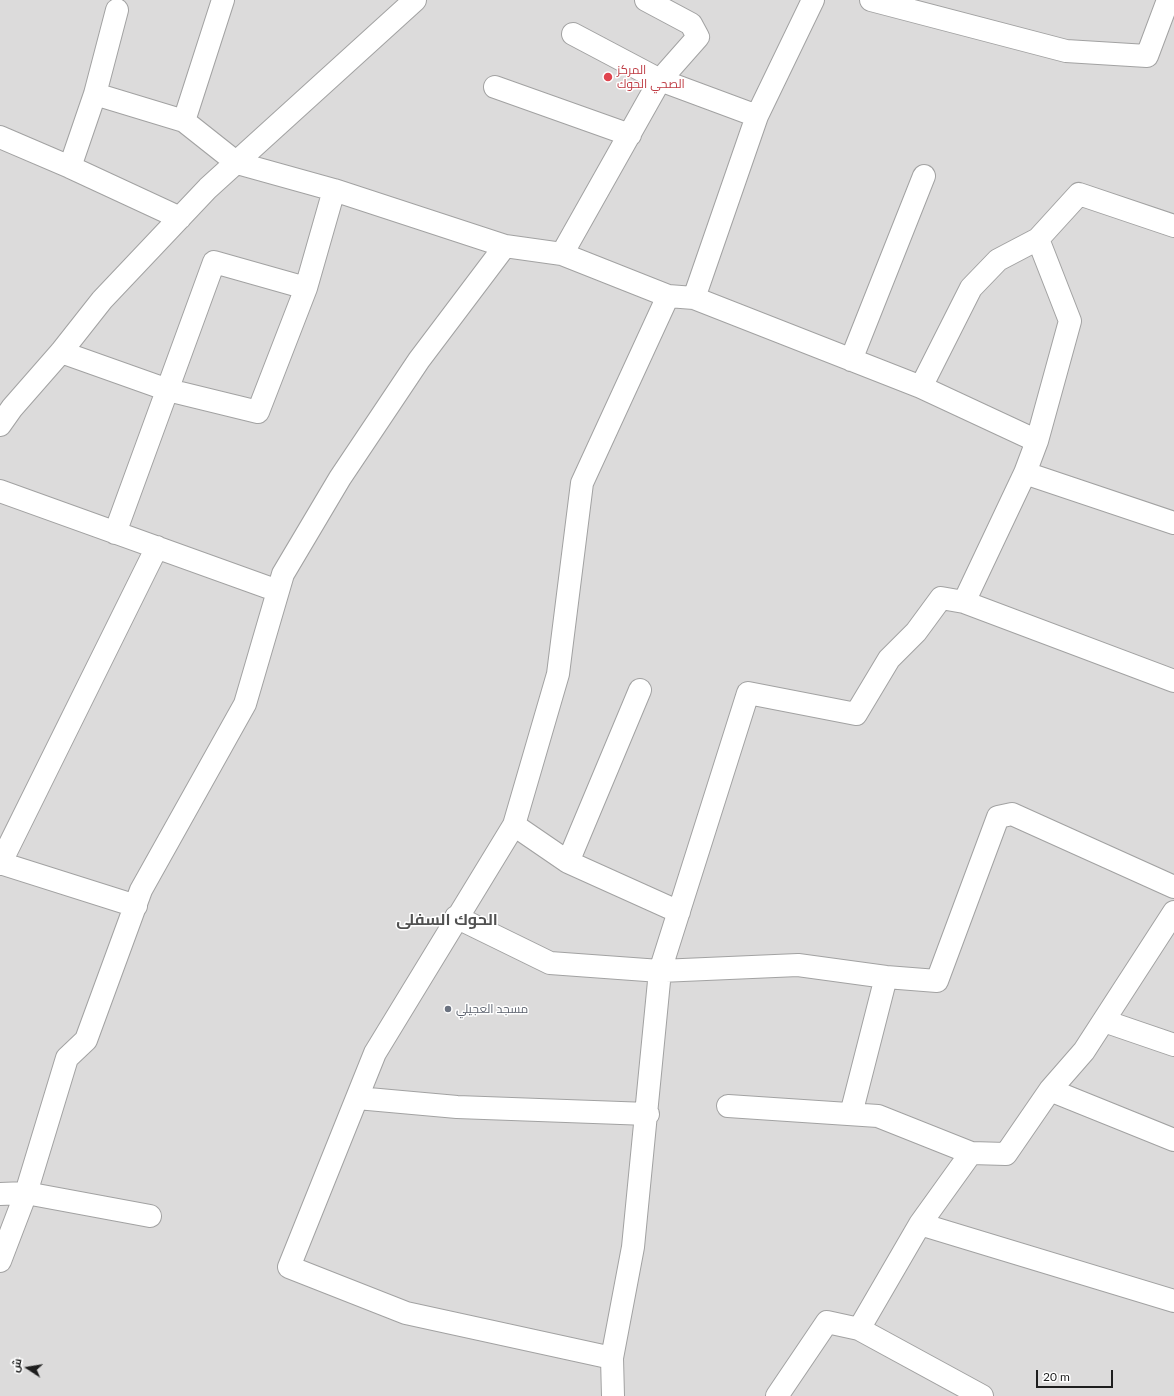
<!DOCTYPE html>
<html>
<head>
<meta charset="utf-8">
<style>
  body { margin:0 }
  #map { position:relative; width:1174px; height:1396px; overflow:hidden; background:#efeae5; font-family:Lato,Cairo,sans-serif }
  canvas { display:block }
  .north { position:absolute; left:8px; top:1348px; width:40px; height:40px; -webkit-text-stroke:3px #fff; paint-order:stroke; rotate:282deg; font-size:11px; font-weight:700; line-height:16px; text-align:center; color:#1e1e1e }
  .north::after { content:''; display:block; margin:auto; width:14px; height:18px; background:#1e1e1e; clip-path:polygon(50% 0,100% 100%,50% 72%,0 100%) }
  .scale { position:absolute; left:1036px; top:1370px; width:77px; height:18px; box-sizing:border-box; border:2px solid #1e1e1e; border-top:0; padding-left:5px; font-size:12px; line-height:14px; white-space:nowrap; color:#1e1e1e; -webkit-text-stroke:3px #fff; paint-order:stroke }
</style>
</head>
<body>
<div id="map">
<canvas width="1174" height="1396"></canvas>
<div class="north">ش</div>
<div class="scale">20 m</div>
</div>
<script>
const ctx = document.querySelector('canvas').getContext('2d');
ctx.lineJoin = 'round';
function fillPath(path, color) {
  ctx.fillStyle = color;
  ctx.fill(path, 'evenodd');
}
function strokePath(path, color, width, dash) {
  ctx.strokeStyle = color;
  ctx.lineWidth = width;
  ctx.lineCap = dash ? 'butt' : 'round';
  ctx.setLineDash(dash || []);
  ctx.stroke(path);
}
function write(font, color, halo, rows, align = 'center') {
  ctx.font = font + ' Lato,Cairo,sans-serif';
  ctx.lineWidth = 3;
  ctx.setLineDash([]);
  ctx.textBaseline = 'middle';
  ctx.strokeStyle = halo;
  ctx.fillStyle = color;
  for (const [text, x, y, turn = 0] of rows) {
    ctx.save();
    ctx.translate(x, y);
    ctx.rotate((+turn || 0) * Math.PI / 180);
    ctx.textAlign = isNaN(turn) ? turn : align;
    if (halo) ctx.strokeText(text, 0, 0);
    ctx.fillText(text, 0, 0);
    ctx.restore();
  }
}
fillPath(new Path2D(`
  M0 0H1174V1396H0Z`), '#dcdbdb');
const minor = new Path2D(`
  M871 0 1066 51 1147 56 1168 0
  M573 34 660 80 757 116
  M495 87 630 135
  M95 94 184 121 237 163 334 190 505 246 562 254 668 296 694 298 921 387 1037 441
  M184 121 223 0
  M0 137 70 167 95 94 117 10
  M70 167 180 218
  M562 254 660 80 698 37 691 24 646 0
  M694 298 757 116 813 0
  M61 352 168 390 258 412 306 288 334 190
  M851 360 924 176
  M921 387 971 288 998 260 1038 239
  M0 425 12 408 61 352 102 300 208 188 415 0
  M1025 473 1174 523
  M0 491 278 591
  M115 533 214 262 306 288
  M964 602 1174 681
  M514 825 558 674 582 483 668 296
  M568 862 679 912
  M0 863 136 906
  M0 864 157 547
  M456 917 550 963 660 971 798 965 886 977 937 981 998 817 1012 814 1174 887
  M1104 1021 1174 1045
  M1050 1090 1174 1140
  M357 1098 457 1107 648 1114
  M728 1106 878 1116 971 1153
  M851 1114 886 977
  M0 1194 26 1193 150 1216
  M920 1224 1174 1301
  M0 1261 26 1193 67 1058 86 1040 141 890 245 704 283 574 340 478 419 360 505 246
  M859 1329 982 1396
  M612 1358 406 1313 289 1267 375 1053 514 825 568 862 640 690
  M613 1396 612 1358 633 1247 660 971 748 693 856 714 889 659 916 632 941 598 964 602 1025 473 1037 441 1070 321 1038 239 1079 194 1174 226
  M777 1396 827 1322 859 1329 920 1224 971 1153 1006 1154 1050 1090 1084 1051 1174 912`);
strokePath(minor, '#a2a2a2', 24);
strokePath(minor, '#fff', 22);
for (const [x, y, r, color] of [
  [608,77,5,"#e0444e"],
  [448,1009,4,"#6b7280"]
]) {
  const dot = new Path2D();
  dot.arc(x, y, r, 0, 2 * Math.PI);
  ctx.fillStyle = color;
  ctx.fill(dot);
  strokePath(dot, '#fff', 1.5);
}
write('12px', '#be3a42', '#fff', [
  ["المركز",617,70],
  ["الصحي الحوك",617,84]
], 'left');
write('12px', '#5b616d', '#fff', [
  ["مسجد العجيلي",456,1009]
], 'left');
write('bold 16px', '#515151', '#fff', [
  ["الحوك السفلى",447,920]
]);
</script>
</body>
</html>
